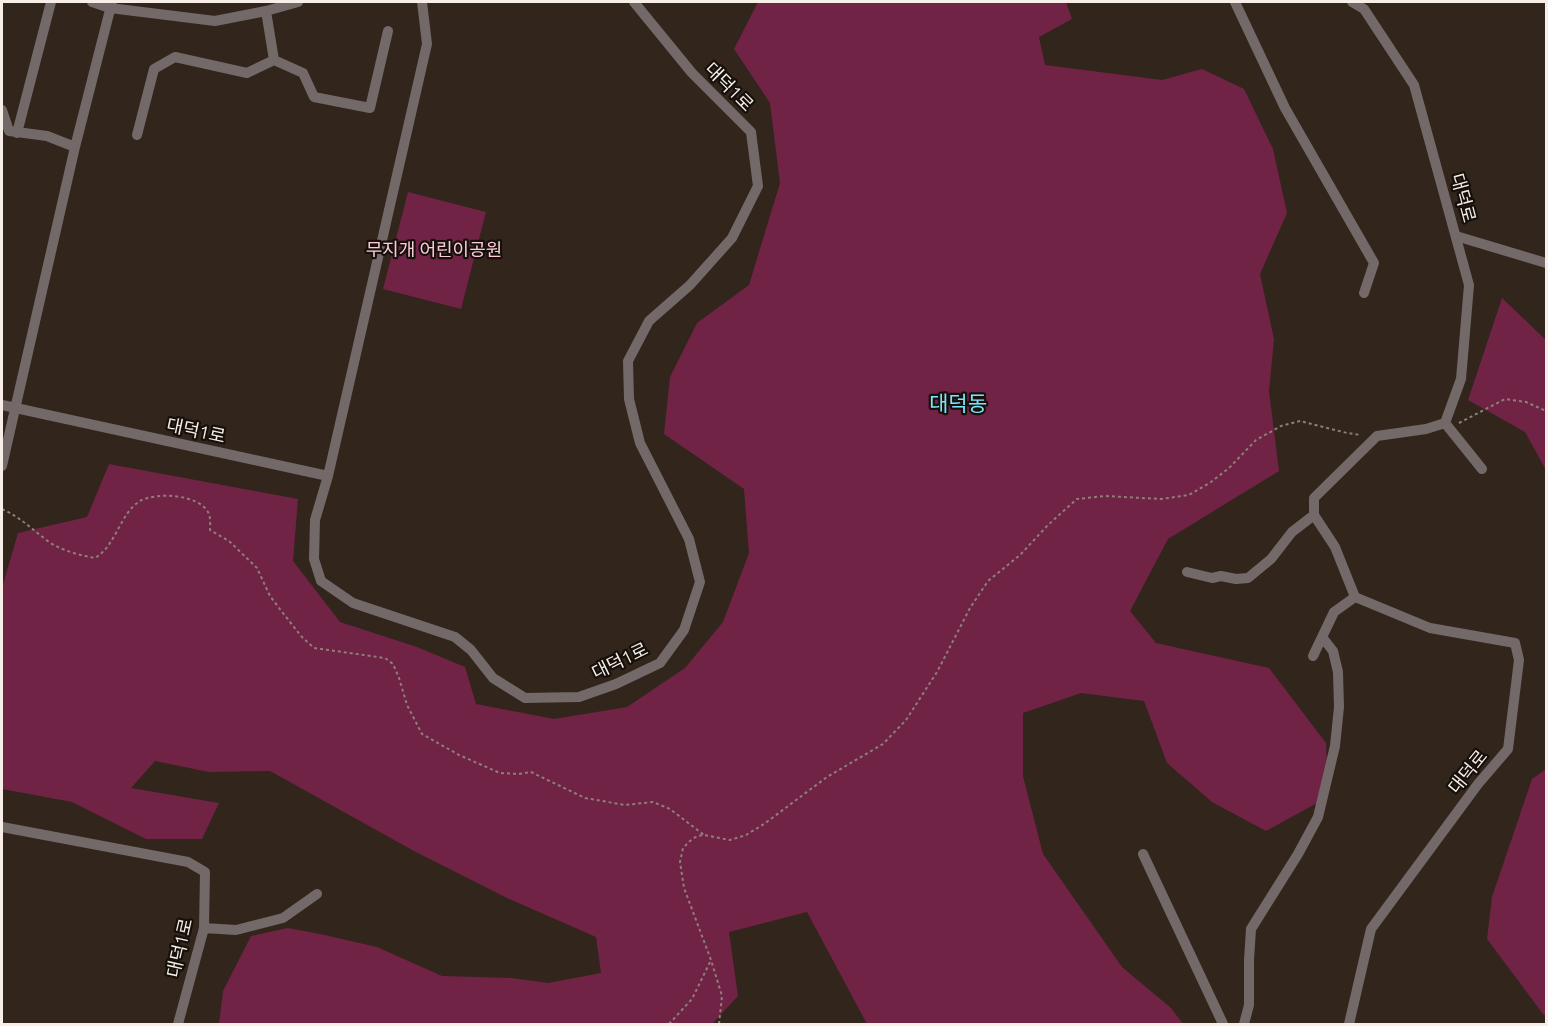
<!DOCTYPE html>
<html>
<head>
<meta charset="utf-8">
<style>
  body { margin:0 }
  #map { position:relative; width:1548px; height:1026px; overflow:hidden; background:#32251b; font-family:Ubuntu,sans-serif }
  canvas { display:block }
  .frame { position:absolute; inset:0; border:3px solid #f7eee8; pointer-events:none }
</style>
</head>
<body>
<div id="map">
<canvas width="1548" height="1026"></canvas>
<div class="frame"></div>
</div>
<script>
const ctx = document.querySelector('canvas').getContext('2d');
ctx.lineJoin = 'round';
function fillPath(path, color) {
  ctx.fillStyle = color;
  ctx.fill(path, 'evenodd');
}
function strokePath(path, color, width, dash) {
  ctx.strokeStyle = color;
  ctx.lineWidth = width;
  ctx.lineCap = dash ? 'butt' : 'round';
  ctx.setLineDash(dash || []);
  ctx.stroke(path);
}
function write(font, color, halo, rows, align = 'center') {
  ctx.font = font + ' Ubuntu,"Noto Sans KR",sans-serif';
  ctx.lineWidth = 4.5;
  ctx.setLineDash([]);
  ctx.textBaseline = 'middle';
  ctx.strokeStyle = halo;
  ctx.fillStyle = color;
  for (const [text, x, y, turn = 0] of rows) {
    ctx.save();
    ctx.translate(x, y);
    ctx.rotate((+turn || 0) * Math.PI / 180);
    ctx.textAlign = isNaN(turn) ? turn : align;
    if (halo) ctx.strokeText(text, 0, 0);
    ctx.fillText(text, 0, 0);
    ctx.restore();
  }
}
fillPath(new Path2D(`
  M758 2H1066L1072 19 1039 37 1045 65 1162 80 1202 69 1244 89 1273 149 1287 213 1260 274 1274 339 1269 391 1279 471 1168 539 1130 611 1156 643 1269 668 1326 743 1328 797 1266 831 1212 802 1167 763 1144 701 1081 693 1023 713V776L1043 854 1122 967 1171 1008 1183 1024H867L807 912 729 932 738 996 712 1024H219L223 991 251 936 288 928 320 934 377 947 442 976 511 978 548 983 601 973 596 937 507 898 414 851 270 771 209 772 155 761 131 788 219 803 202 839H146L72 802 2 789V588L18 533 87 517 109 464 298 499 293 561 340 622 417 647 465 667 476 704 554 719 627 707 685 668 723 622 749 553 744 489 664 434 670 377 697 323 749 285 780 183 770 103 734 49Z
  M408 192 486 212 461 309 383 289Z
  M1502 298 1546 340V470L1525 432 1468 400Z
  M1546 769V1016L1543 1014 1487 939 1492 897 1532 779Z`), '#712346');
strokePath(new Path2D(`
  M1459 423 1505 399 1526 402 1546 411
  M2 509C20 517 33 530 49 542 63 551 79 555 95 558 116 546 120 513 140 501 156 492 198 494 208 512 211 518 210 524 210 530L229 541 257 568 270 596 279 608 301 636 314 648 385 658 393 664 399 678 407 705 422 734 459 755 500 773 519 774 531 772 585 798 625 805 653 802 670 809 704 835
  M669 1024 692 999 711 960
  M719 1024 722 996 711 960 684 888 680 862 683 848 690 841 697 836 704 835 730 840 746 835 764 824 827 777 883 744 906 720 937 672 970 608 988 581 1020 555 1048 525 1077 499 1105 496 1161 499 1189 495 1211 482 1229 468 1256 440 1281 426 1300 421 1347 433 1361 435`), '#8c8078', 2, [3, 3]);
strokePath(new Path2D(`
  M92 2 110 8 215 21 266 11 298 2
  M1235 2 1285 108 1374 263 1364 293
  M266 11 274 60 303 73 314 97 370 108 388 31
  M2 110 9 131 47 136 75 147
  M17 133 51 2
  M137 135 154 69 175 57 247 73 274 60
  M1456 236 1546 263
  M2 405 328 476 315 520 314 559 321 581 353 603 455 637 471 650 493 678 525 698 579 697 616 684 660 663 684 630 700 582 689 539 640 443 629 399 628 361 649 321 690 285 732 238 758 186 751 132 692 73 634 2
  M1445 423 1482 469
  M2 466 75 147 112 2
  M328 476 427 44 422 2
  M1187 572 1212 578 1221 576 1236 579 1248 578 1271 559 1292 532 1314 515
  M1313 656 1334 612 1355 597
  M2 827 188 862 205 872 204 928 178 1024
  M1143 854 1223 1024
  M204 928 236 930 283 918 317 894
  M1244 1024 1249 1005V960L1251 929 1298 854 1318 817 1335 746 1339 707 1338 672 1333 651 1322 637
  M1349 1024 1371 929 1478 784 1508 749 1519 660 1515 643 1430 628 1355 597 1335 547 1314 515V498L1377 436 1426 429 1445 423 1461 379 1469 285 1414 85 1364 9 1352 2`), '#736968', 10);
write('18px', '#f7eee8', '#16100b', [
  ["대덕1로",729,87,45],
  ["대덕로",1463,198,75],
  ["대덕1로",196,431,12],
  ["대덕1로",620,661,-26],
  ["대덕로",1468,772,-51],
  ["대덕1로",180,948,-77]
]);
write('18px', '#fdc9db', '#16100b', [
  ["무지개 어린이공원",434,250]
]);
write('21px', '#7fe2fc', '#16100b', [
  ["대덕동",958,404]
]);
</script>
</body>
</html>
